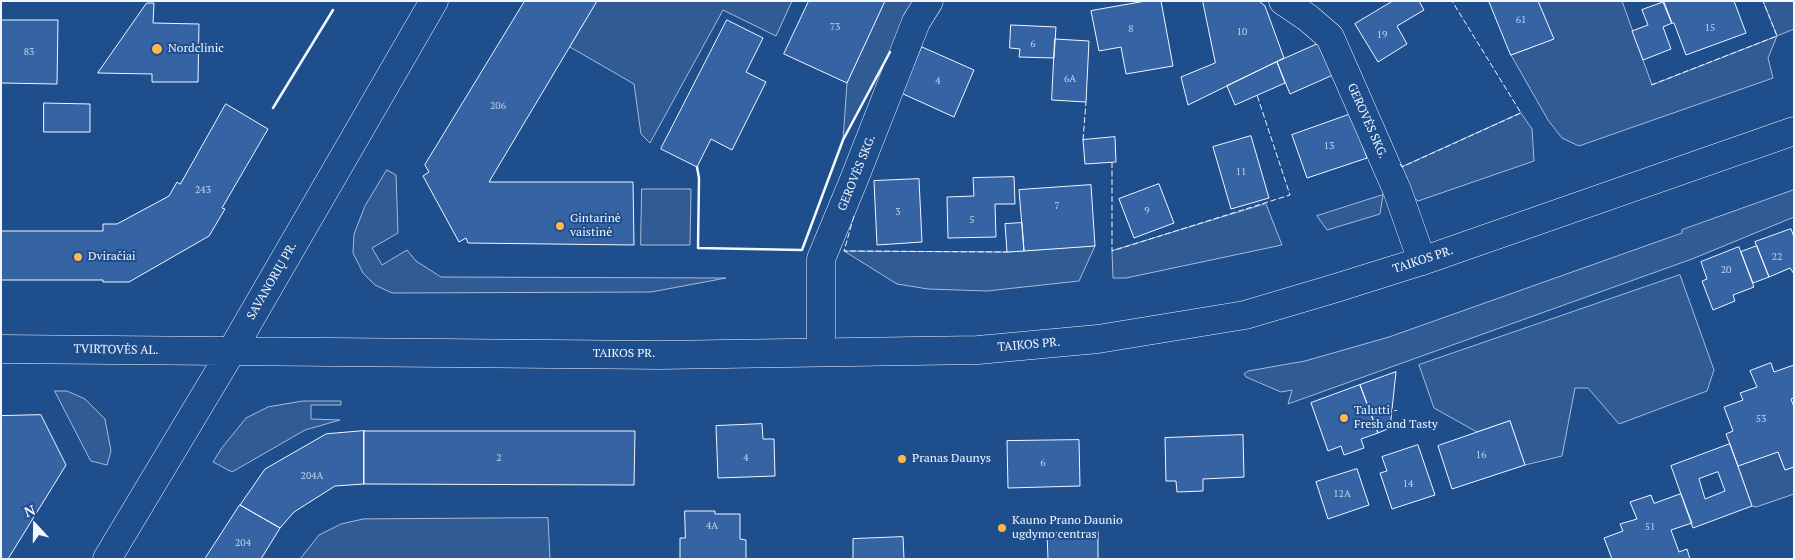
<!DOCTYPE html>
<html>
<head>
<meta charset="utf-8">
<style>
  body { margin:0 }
  #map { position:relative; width:1795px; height:560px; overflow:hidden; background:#1f4e8c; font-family:"PT Serif",serif }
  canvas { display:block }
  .frame { position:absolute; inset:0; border:2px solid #f2f6ff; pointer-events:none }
  .north { position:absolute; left:10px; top:500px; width:50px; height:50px; -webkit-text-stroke:4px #1f4e8c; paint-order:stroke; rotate:339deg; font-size:14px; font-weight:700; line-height:20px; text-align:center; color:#f2f6ff }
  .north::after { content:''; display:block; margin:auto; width:18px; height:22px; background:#f2f6ff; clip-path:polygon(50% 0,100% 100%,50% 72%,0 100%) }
</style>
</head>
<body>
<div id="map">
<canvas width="1795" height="560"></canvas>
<div class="frame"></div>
<div class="north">N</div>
</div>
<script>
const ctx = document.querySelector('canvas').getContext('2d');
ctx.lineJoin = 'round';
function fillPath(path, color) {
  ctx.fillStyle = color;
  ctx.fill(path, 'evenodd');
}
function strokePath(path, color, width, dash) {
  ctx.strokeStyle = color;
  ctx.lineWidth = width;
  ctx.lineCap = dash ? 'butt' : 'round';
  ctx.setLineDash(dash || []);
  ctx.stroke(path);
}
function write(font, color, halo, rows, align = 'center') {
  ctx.font = font + ' "PT Serif",serif';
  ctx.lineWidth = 4;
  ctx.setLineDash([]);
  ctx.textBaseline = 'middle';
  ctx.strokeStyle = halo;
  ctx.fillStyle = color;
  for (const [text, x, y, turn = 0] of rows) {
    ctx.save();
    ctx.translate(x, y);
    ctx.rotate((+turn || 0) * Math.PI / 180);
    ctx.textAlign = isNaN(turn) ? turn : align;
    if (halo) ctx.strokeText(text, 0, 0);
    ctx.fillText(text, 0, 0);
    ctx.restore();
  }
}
const built = new Path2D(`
  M597 1H792L776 36 723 10 650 143 641 134 634 84 570 47Z
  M885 1H917L843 140 847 83Z
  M1538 1H1622L1652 85 1777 36 1763 1H1794V29L1777 36 1768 58 1773 78 1579 146 1562 138 1548 120 1511 55 1553 39Z
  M1521 113 1532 129 1534 161 1418 201 1402 188V167Z
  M387 170 396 175 398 233 372 248 382 265 407 250 416 261 441 277 726 278 651 292 392 293 375 285 363 273 353 253 354 234 365 206Z
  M642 189H691L690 245H641Z
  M1794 190V217L1692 259 1288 404 1292 390 1281 392 1246 377 1244 374 1248 371 1305 361 1389 337 1682 233V230Z
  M1383 195 1380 214 1327 230 1317 216Z
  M1266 204 1282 245 1126 278H1113L1112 251Z
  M1095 246 1079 281 987 291 928 289 897 284 844 251 1007 252Z
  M1680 275 1714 370 1707 391 1619 424 1588 388H1575L1562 456 1525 465 1510 421 1477 432 1434 408 1419 365Z
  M55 391H67L85 399 105 419 111 451 107 465 91 461Z
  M303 401H341V405H311V419L340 420 305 430 232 472 213 462 221 449 246 418 268 407Z
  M1778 452 1785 470 1794 467V494L1756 507 1752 506 1738 466Z
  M548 518 550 559H300L319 535 341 524 363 519Z`);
fillPath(built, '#305b95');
strokePath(built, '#a8bbd7', 1);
const building = new Path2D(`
  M525 1H597L489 182H633L634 245 468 243 466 238 459 242 423 176 429 172 425 165Z
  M809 1H885L847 83 784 54Z
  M1146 1H1161L1173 66 1126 74 1121 47 1099 51 1091 11Z
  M1203 1H1259L1265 6 1284 58 1188 105 1181 77 1215 63Z
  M1393 1H1419L1424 10 1397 26 1407 44 1378 62 1355 24Z
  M1489 1H1538L1554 39 1511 55Z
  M1663 1H1734L1746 33 1686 55 1674 23H1672Z
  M1664 2 1672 23 1663 27 1671 49 1643 60 1632 31 1648 25 1642 10Z
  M147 3H154L153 23 199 24 198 82H152V74L98 73Z
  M1 20H58L57 84 1 83Z
  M727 20 763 38 746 72 766 82 732 150 711 139 697 167 661 149Z
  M1011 25 1056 27 1054 58 1019 57 1020 49 1010 48Z
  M1055 39 1089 41 1086 102 1052 100Z
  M1320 43 1333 75 1290 94 1277 62Z
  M922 47 974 70 954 117 901 93Z
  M1277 62 1285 83 1235 105 1227 86Z
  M44 103 90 104V132H44Z
  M226 104 268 129 222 208 225 209 209 236 129 282H103V280H1V231H103V224H117L169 196 177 182 180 184Z
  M1351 114 1367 158 1307 178 1292 135Z
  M1251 136 1269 198 1231 209 1213 147Z
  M1115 137 1116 162 1085 164 1083 140Z
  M1014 177 1015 204H995L996 237 948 238 947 197 974 196 973 178Z
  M919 179 922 242 877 245 874 181Z
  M1159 184 1174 223 1134 238 1119 199Z
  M1091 185 1095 246 1024 251 1019 190Z
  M1022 223 1024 251 1007 252 1005 224Z
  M1791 229 1794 237V274L1790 268 1769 277 1755 242Z
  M1757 246 1769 277 1753 283 1741 252Z
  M1739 247 1754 287 1733 295 1735 301 1713 310 1702 281 1707 279 1701 262Z
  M1771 363 1774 372 1794 365V398L1791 399 1794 407V467L1785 470 1778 452 1738 466 1726 434 1733 431 1724 407 1743 400 1740 393 1757 387 1750 371Z
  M1396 372 1390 428 1378 433 1360 385Z
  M1360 385 1378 433 1361 439 1364 448 1344 455 1341 446 1328 451 1311 403Z
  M41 415 66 465 8 559H1V416Z
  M1510 421 1525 465 1452 489 1438 446Z
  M762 424 763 439H774L775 476 718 478 716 426Z
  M364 431H635L634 485 364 484Z
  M364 431V484L335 486 294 512 280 528 240 505 265 469 326 434Z
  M1243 435 1244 477 1203 479V491L1177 492 1176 481H1166L1165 438Z
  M1079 440 1080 486 1008 488 1007 441Z
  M1730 444 1752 506 1693 528 1671 466ZM1718 472 1725 491 1705 499 1699 479Z
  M1418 445 1435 495 1392 509 1380 473 1387 471 1382 457Z
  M1357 469 1369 505 1328 519 1316 482Z
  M1681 494 1692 523 1671 530 1679 552 1687 549 1690 559H1612L1604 538 1623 531 1620 524 1637 519 1630 502 1651 495 1654 503Z
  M240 505 280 528 261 559H205Z
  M685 511H715V514H740V539L746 540V559H680V538H685Z
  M1098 532V559H1048L1047 533Z
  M903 537 904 559H853V539Z`);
fillPath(building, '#3563a3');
strokePath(building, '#f2f6ff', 1);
const minor = new Path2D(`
  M1283 1 1308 18 1330 37 1397 190 1422 261
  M821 352V259L853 182 916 22 929 1`);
const major = new Path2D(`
  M1 349 661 355 978 350 1098 339 1245 315 1336 288 1422 261 1794 131
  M107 559 231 352 434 1`);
strokePath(minor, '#f2f6ff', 29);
strokePath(major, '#f2f6ff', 29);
strokePath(minor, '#1f4e8c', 28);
strokePath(major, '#1f4e8c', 28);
strokePath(new Path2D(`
  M1651 85 1777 36 1763 1
  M1083 140 1086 102
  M1112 162V251L1290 195 1257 95
  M1400 164 1402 167 1521 113 1452 1
  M854 216 844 251 1007 252`), '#f2f6ff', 1, [6, 2.5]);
strokePath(new Path2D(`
  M273 108 333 10
  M697 167 699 178 698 248 802 250 843 140 890 52`), '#f2f6ff', 2.5);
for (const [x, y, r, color] of [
  [157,49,6,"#ffb74d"],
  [560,226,5,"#ffb74d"],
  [78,257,5,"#ffb74d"],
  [1344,418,5,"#ffb74d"],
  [902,459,5,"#ffb74d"],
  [1002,528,5,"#ffb74d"]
]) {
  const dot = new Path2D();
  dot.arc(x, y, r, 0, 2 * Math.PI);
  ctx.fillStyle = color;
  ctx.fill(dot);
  strokePath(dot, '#1f4e8c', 2);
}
write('10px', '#c3d1e8', null, [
  ["61",1521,20],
  ["73",835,27],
  ["15",1710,28],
  ["8",1131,29],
  ["10",1242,32],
  ["19",1382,35],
  ["6",1033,44],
  ["83",29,52],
  ["6A",1070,79],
  ["4",938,81],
  ["206",498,106],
  ["13",1329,146],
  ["11",1241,172],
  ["243",203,190],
  ["7",1057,206],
  ["9",1147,211],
  ["3",898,212],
  ["5",972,220],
  ["22",1777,257],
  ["20",1726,270],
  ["53",1761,419],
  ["16",1481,455],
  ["2",499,458],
  ["4",746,458],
  ["6",1043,463],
  ["204A",312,476],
  ["14",1408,484],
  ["12A",1342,494],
  ["4A",712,526],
  ["51",1650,527],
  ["204",243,543]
]);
write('12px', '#f2f6ff', '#1f4e8c', [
  ["Nordclinic",168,49],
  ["Gintarinė",570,219],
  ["vaistinė",570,233],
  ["Dviračiai",88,257],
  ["Talutti -",1354,411],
  ["Fresh and Tasty",1354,425],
  ["Pranas Daunys",912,459],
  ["Kauno Prano Daunio",1012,521],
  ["ugdymo centras",1012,535]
], 'left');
write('12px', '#f2f6ff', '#1f4e8c', [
  ["GEROVĖS SKG.",1367,121,66],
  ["GEROVĖS SKG.",857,173,-68],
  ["TAIKOS PR.",1423,260,-18],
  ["SAVANORIŲ PR.",272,281,-60],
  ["TAIKOS PR.",1029,345,-5],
  ["TVIRTOVĖS AL.",116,350,1],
  ["TAIKOS PR.",624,354]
]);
</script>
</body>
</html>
